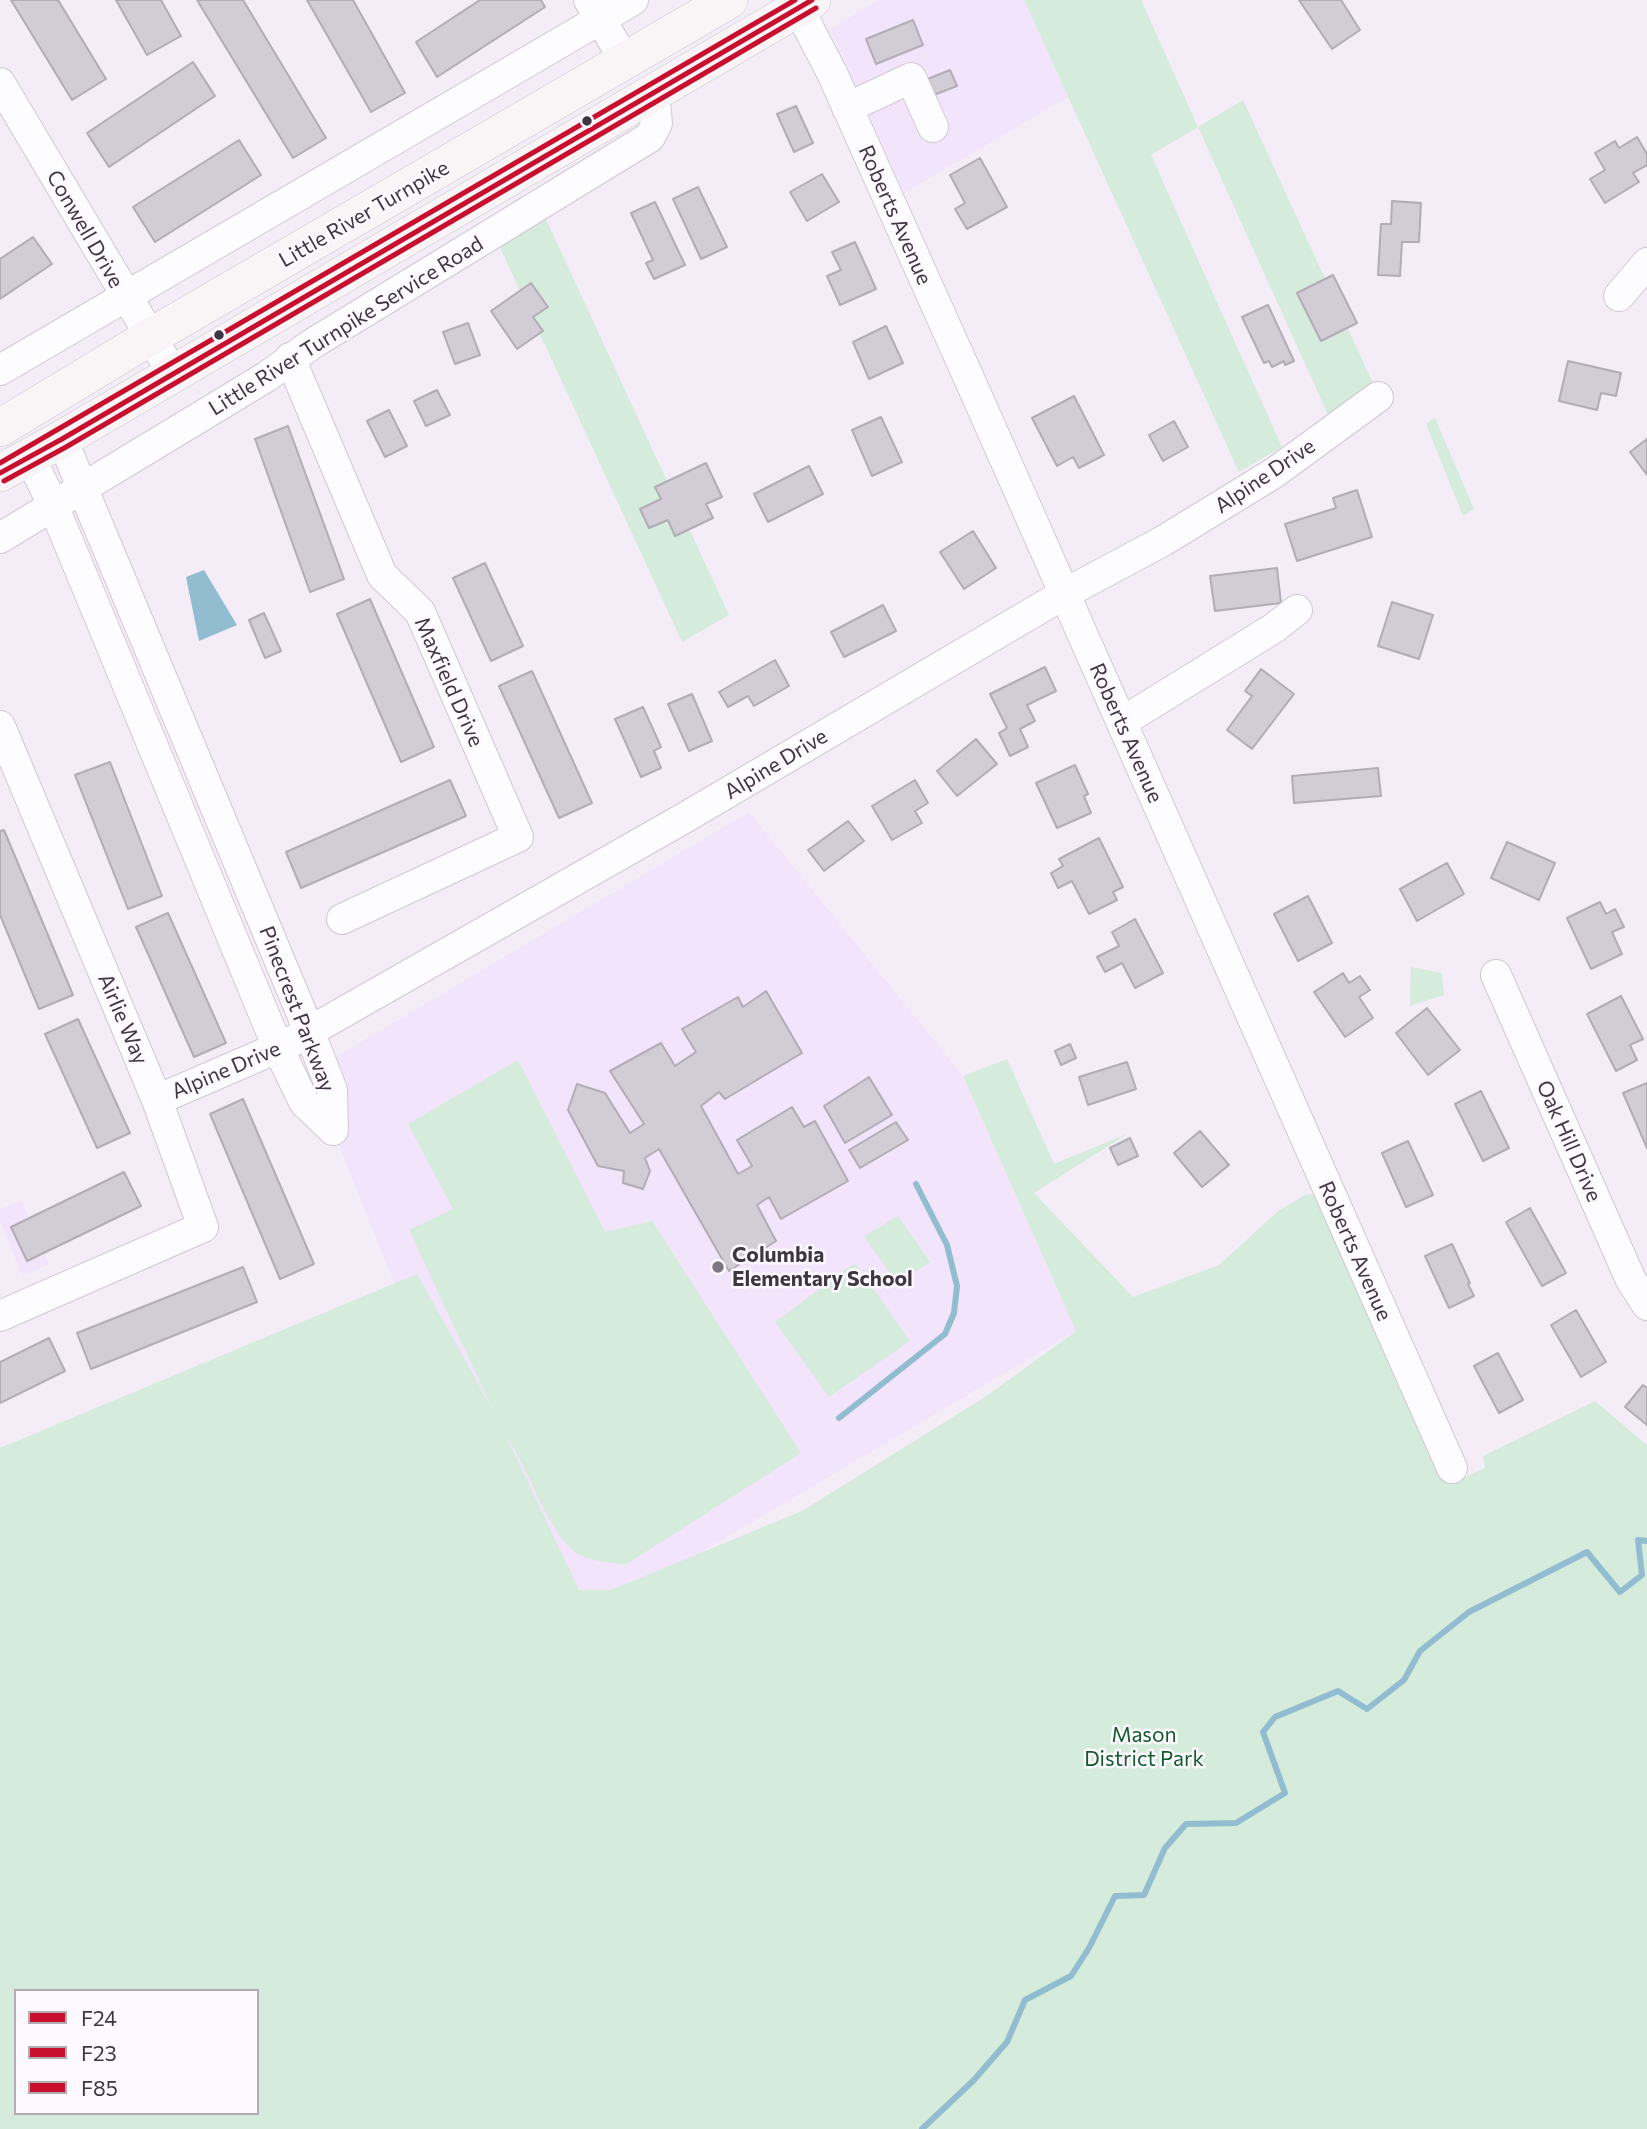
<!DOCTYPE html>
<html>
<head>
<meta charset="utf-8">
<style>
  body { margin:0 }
  #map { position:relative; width:1647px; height:2129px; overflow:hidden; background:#f4edf8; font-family:Commissioner,sans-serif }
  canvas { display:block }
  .legend { position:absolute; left:14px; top:1989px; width:245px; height:126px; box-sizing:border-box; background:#fdf9ff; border:2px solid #b1abb3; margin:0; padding:9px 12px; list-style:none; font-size:21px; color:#3e3742 }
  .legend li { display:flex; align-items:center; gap:14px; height:35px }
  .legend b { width:35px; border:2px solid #b1abb3 }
</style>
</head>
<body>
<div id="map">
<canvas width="1647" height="2129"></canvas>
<ul class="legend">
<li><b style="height:9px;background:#c8102e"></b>F24</li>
<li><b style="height:9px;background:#c8102e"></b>F23</li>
<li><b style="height:9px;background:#c8102e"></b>F85</li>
</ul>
</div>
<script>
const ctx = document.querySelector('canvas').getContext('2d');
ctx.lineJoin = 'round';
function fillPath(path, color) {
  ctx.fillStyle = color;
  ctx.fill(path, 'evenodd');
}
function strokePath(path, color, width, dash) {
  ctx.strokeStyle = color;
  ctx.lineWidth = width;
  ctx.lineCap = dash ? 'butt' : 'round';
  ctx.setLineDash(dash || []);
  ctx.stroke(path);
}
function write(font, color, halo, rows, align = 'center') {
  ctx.font = font + ' Commissioner,sans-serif';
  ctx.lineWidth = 5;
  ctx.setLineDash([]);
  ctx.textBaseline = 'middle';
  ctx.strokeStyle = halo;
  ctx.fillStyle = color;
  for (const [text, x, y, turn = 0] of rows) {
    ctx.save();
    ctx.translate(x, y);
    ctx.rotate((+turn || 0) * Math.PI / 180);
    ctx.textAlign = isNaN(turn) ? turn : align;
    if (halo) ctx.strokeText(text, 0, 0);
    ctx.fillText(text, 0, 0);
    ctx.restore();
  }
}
fillPath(new Path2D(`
  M879 0H1024L1068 97 904 193 830 29Z
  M749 812 963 1076 1076 1331 540 1647 316 1088 334 1058Z
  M21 1201 49 1264 22 1276 0 1220V1209Z`), '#f2e4fb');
fillPath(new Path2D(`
  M1024 0H1141L1198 127 1243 100 1377 392 1330 419 1198 127 1151 155 1282 447 1239 472Z
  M539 204 729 615 682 642 493 232Z
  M1435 418 1474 509 1463 516 1426 424Z
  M1411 967 1442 973 1444 995 1410 1006Z
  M1007 1059 1054 1164 1129 1133 1034 1193 1133 1297 1219 1265 1278 1211 1305 1195 1327 1193 1452 1468 1465 1477 1485 1468 1483 1456 1595 1401 1647 1445V2129H0V1448L417 1274 494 1412 409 1230 453 1209 408 1124 518 1060 605 1232 652 1221 801 1453 625 1565C612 1562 594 1562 582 1556 549 1539 529 1468 506 1436L579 1590H611L802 1511 985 1397 1076 1331 963 1076ZM16 1991H257V2113H16Z
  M898 1216 930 1262 897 1283 864 1236Z
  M855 1263 910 1341 829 1397 775 1322Z`), '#d5ebdb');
fillPath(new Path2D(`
  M204 570 237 625 199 641 186 577Z`), '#92bcd0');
strokePath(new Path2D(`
  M839 1418 945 1334 954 1313 957 1286 947 1245 916 1184
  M922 2129 973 2081 1007 2042 1025 2000 1071 1976 1089 1948 1115 1896 1144 1895 1165 1848 1186 1824 1236 1823 1285 1793 1263 1732 1275 1717 1338 1691 1367 1709 1404 1680 1420 1651 1469 1612 1587 1552 1620 1592 1642 1575 1638 1540 1647 1541`), '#92bcd0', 6);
const building = new Path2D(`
  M11 0H58L106 79 72 100Z
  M116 0H161L181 36 147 55Z
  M197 0H243L326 138 293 158Z
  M307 0H353L405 93 371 112Z
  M480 0H541L545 7 437 77 416 42Z
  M1299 0H1341L1360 30 1332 49Z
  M913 20 923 45 876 64 866 39Z
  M193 62 215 96 109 167 87 133Z
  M950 70 957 86 931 96 925 80Z
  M796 106 813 143 794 152 777 114Z
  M1637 137 1647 154V165L1633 173 1639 182 1605 203 1590 179 1605 170 1595 153 1615 141 1619 148Z
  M239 140 261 175 155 242 133 207Z
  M980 158 1007 207 967 229 955 209 965 203 950 175Z
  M822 174 839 202 807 221 790 192Z
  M698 187 727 247 701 259 673 199Z
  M1392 201 1421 203 1419 242H1402L1400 276 1378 275 1381 224H1391Z
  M655 202 685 265 654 279 646 263 653 260 631 213Z
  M33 237 52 264 0 299V259Z
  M855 242 876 289 840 305 827 276 841 270 832 252Z
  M1333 275 1357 323 1321 341 1297 293Z
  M531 283 548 307 533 317 543 331 517 349 491 311Z
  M1268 305 1294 361 1285 365 1284 361 1272 367 1269 361 1264 363 1242 317Z
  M468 323 480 355 455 364 443 332Z
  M886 326 903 363 869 379 853 342Z
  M1568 361 1621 373 1616 396 1601 393 1597 410 1559 401Z
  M437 390 450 415 426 426 414 401Z
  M1074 396 1104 455 1079 468 1073 457 1057 466 1032 418Z
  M389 410 407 446 385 457 367 421Z
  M881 417 902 462 872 476 852 430Z
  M1174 421 1188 447 1163 461 1149 435Z
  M288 426 344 579 310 592 255 439Z
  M1647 439V475L1630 452Z
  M706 463 722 497 706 504 713 518 675 536 668 520 649 528 640 509 661 499 655 487Z
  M809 466 823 494 768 522 754 494Z
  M1357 490 1372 537 1297 561 1285 524 1336 508 1333 498Z
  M973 531 996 568 964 589 940 552Z
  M485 563 523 646 491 661 453 578Z
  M1277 568 1281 603 1215 611 1210 576Z
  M370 599 434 747 401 762 337 614Z
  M1392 602 1433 615 1419 659 1378 646Z
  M883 605 896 631 844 657 831 632Z
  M264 613 281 651 265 658 249 620Z
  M775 660 789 686 754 706 748 696 728 707 719 692Z
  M1045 667 1056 691 1027 705 1035 721 1020 729 1028 747 1010 756 999 733 1007 728 990 694Z
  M1261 669 1294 694 1252 749 1227 730 1252 696 1245 691Z
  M532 671 592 803 559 818 499 686Z
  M692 694 712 741 689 751 668 704Z
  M643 707 661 747 654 751 661 768 641 777 615 719Z
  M976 739 997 764 957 796 937 771Z
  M110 762 162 896 128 909 75 775Z
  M1075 765 1088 794 1084 796 1091 813 1057 828 1036 783Z
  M1378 768 1381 796 1294 803 1292 776Z
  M450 780 466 816 301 888 286 852Z
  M915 780 928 803 915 811 922 823 892 840 872 806Z
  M848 821 864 841 824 871 808 850Z
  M4 830 73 995 39 1009 0 915V831Z
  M1099 838 1123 887 1113 892 1117 900 1089 914 1072 881 1058 888 1051 873 1063 866 1059 859Z
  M1507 842 1555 863 1539 900 1491 878Z
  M1447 863 1464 894 1417 921 1400 889Z
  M1308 896 1332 943 1298 961 1274 914Z
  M1600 902 1606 914 1615 909 1624 927 1612 932 1622 954 1591 969 1567 918Z
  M168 913 226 1043 194 1057 136 927Z
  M1135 919 1163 973 1135 988 1122 963 1105 972 1097 957 1119 946 1112 932Z
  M1343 973 1349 983 1360 976 1370 990 1359 997 1373 1018 1345 1037 1314 992Z
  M766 991 802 1053 725 1099 719 1092 701 1106 738 1174 752 1166 737 1140 792 1107 804 1127 815 1121 848 1181 781 1219 769 1197 757 1205 776 1241 729 1271 659 1149 645 1158 650 1171 643 1189 623 1183 624 1171 598 1166 568 1110 577 1084 605 1093 630 1133 644 1124 610 1071 661 1043 675 1066 696 1052 682 1029 738 997 743 1007Z
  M1621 996 1643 1039 1630 1045 1637 1060 1616 1071 1587 1014Z
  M1427 1008 1460 1050 1428 1075 1396 1033Z
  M78 1019 130 1133 97 1148 45 1034Z
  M1070 1044 1076 1058 1061 1065 1055 1051Z
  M1127 1062 1136 1089 1088 1105 1079 1077Z
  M869 1077 892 1115 845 1143 824 1106Z
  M1647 1083V1148L1623 1093Z
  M1481 1091 1509 1148 1483 1161 1455 1104Z
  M243 1099 314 1264 280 1279 210 1114Z
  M896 1122 908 1140 860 1168 849 1150Z
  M1200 1131 1229 1165 1202 1187 1174 1153Z
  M1130 1138 1138 1156 1118 1165 1110 1148Z
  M1408 1141 1433 1195 1406 1207 1382 1153Z
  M124 1172 141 1206 27 1261 11 1227Z
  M1530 1208 1566 1273 1542 1286 1506 1222Z
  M1452 1244 1470 1283 1468 1284 1474 1296 1449 1308 1425 1256Z
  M243 1267 257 1302 91 1369 77 1333Z
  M1576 1310 1606 1362 1581 1377 1551 1325Z
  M49 1338 65 1371 0 1403V1362Z
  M1498 1353 1523 1400 1499 1413 1474 1366Z
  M1643 1385 1647 1388V1425L1625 1407Z`);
fillPath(building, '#d2ccd6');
strokePath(building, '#b1acb5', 2);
const minor = new Path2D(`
  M589 0 625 61
  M794 0 832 73 972 385 1452 1468
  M0 83 173 374
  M847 108 911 78 933 127
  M1619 296 1647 263
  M290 358 382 575 420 612 518 837 342 919
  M0 370 633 0
  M62 439 309 1031 332 1090 333 1130
  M29 455 53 505 278 1048 304 1102 333 1130
  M0 538 266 377 312 344 650 137 657 123 654 92
  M1122 722 1274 628 1297 610
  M0 726 157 1100 203 1227 0 1316
  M1496 975 1631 1280 1647 1305
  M157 1100 291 1042 686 817 1064 594 1163 541 1274 473 1378 397`);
const major = new Path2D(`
  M0 428 150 337 729 0
  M0 473 62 439 812 0`);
strokePath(minor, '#d0c9d3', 32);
strokePath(major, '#cdc9cf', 38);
strokePath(minor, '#fdfcfe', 30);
strokePath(major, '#f9f4f6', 37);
strokePath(new Path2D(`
  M0 473 62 439 812 0`), '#c8102e', 5);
strokePath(new Path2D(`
  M4 481 66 447 816 8`), '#c8102e', 5);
strokePath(new Path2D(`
  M0 463 795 0`), '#c8102e', 5);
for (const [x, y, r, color] of [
  [587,121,6,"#3e3742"],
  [219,335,6,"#3e3742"],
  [718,1267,7,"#7e7782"]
]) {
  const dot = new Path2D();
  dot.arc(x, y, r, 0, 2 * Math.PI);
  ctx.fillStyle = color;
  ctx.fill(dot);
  strokePath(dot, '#fdf9ff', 2.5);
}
write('21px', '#3e3742', '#fdf9ff', [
  ["Little River Turnpike",364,214,-30],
  ["Roberts Avenue",895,215,66],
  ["Conwell Drive",85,229,60],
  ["Little River Turnpike Service Road",346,326,-32],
  ["Alpine Drive",1265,476,-34],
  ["Maxfield Drive",449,682,66],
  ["Roberts Avenue",1126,733,66],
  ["Alpine Drive",776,764,-31],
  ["Pinecrest Parkway",297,1009,69],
  ["Airlie Way",123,1019,67],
  ["Alpine Drive",226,1070,-23],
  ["Oak Hill Drive",1569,1141,66],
  ["Roberts Avenue",1355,1251,66]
]);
write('bold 21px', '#3e3742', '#fdf9ff', [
  ["Columbia",732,1255],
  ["Elementary School",732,1279]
], 'left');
write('21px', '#125b2c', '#fdf9ff', [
  ["Mason",1144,1735],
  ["District Park",1144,1759]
]);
</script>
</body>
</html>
